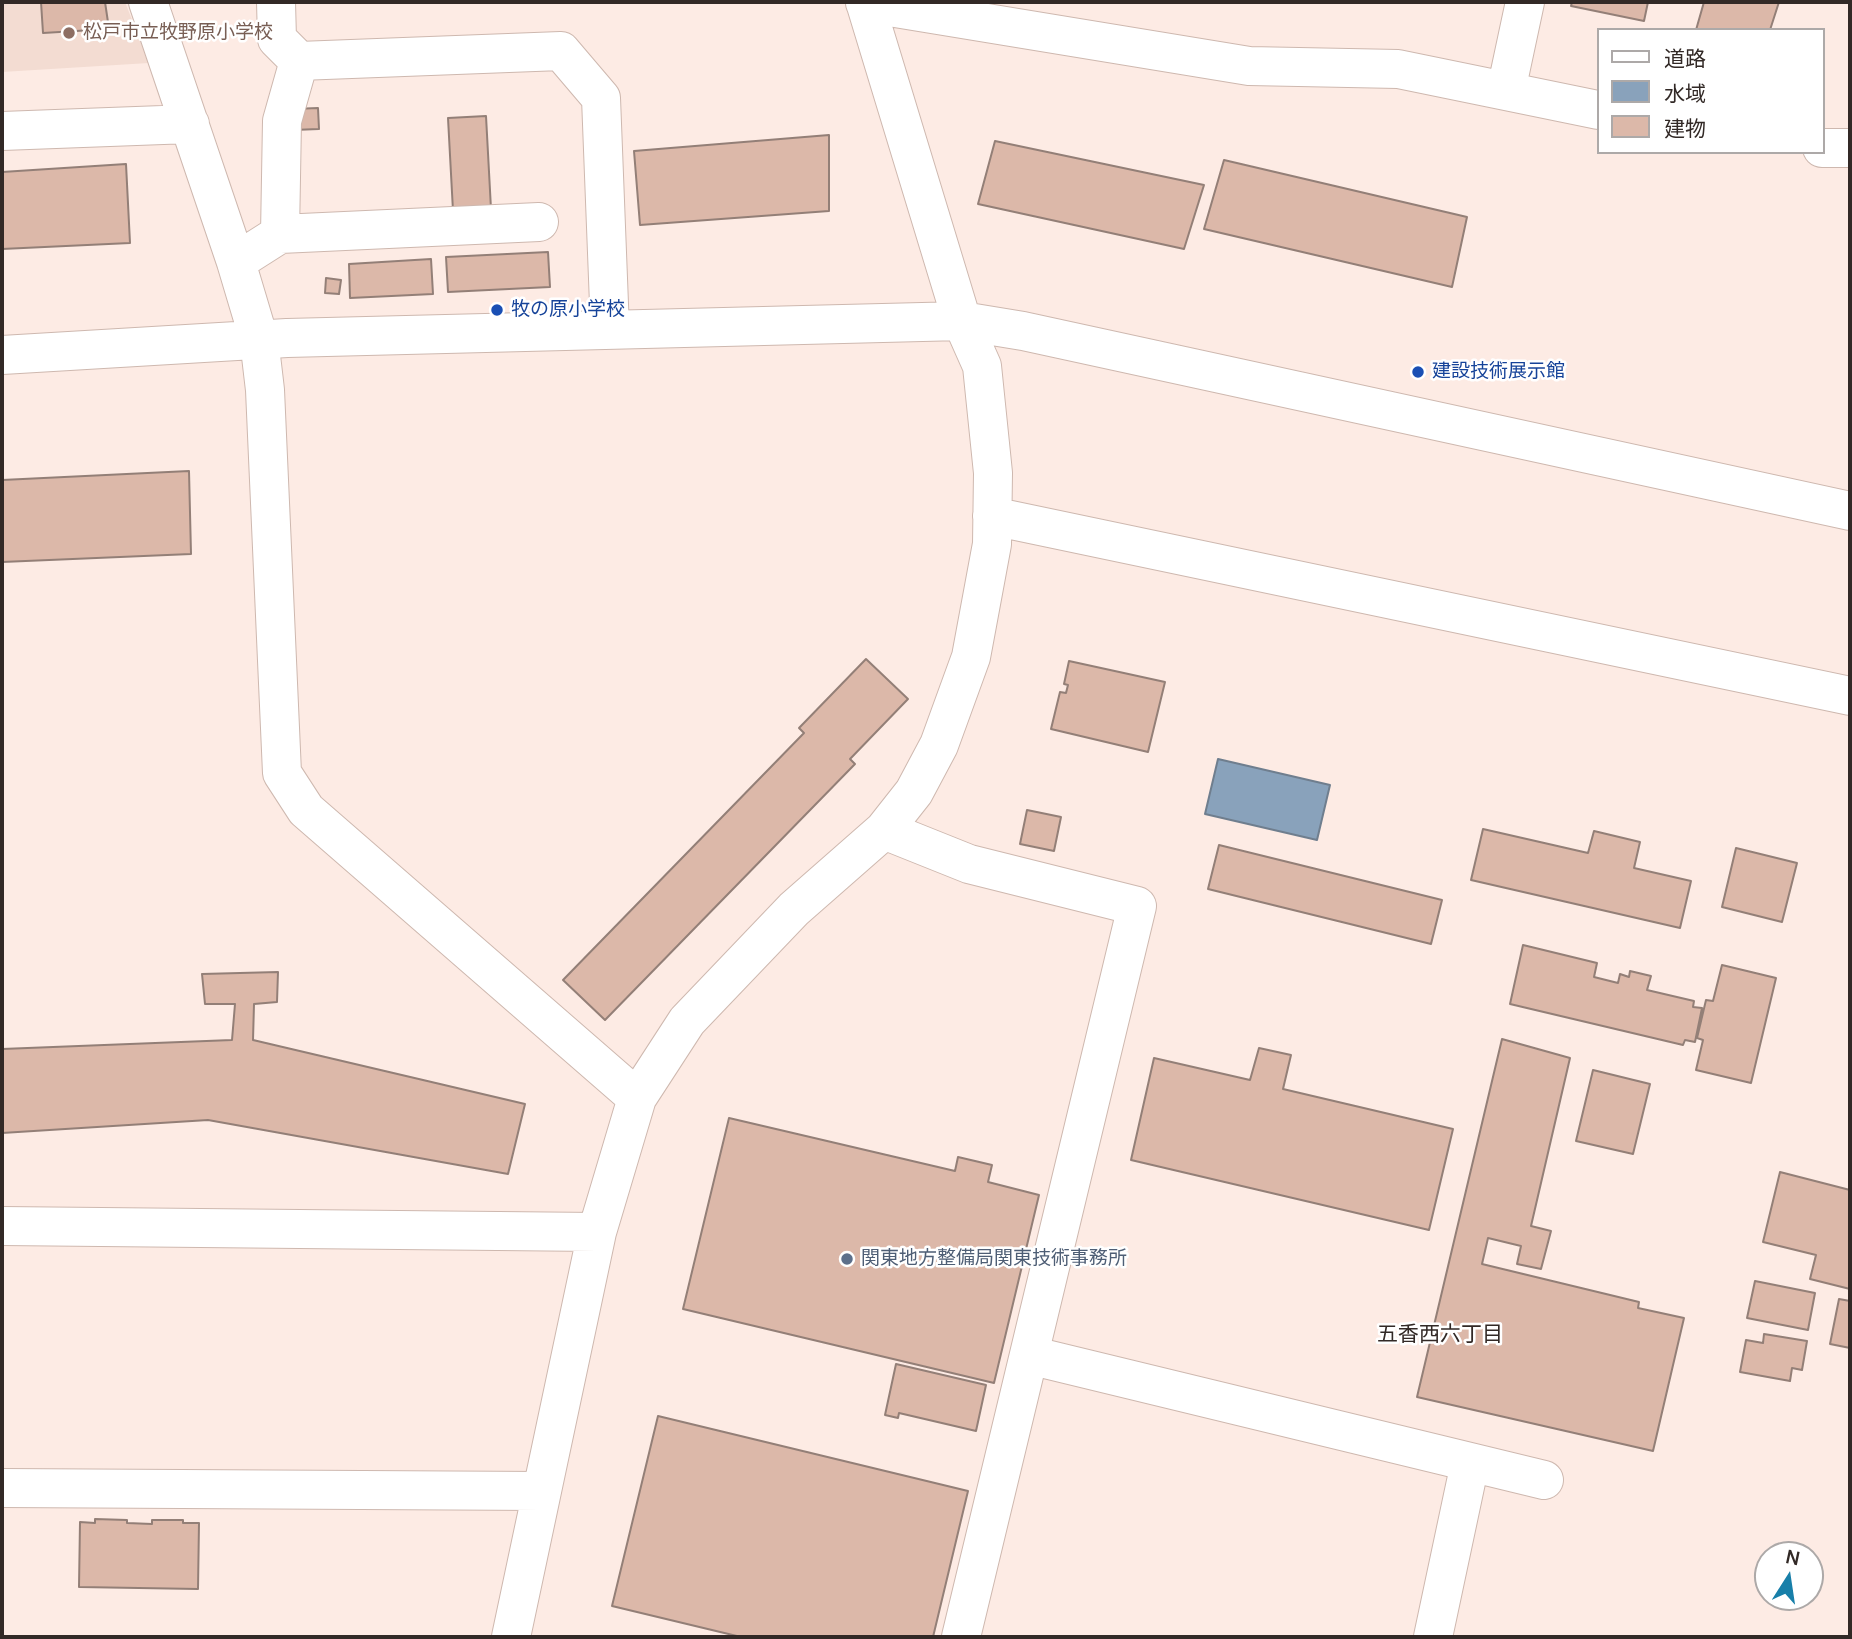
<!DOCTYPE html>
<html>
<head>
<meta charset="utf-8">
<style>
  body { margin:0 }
  #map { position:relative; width:1852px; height:1639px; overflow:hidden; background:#fdebe4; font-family:Manrope,"Noto Sans JP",sans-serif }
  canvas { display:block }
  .frame { position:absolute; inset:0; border:4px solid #322926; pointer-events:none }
  .legend { position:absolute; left:1597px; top:28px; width:228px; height:126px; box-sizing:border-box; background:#fff; border:2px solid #ada9a8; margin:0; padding:9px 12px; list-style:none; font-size:21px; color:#322926 }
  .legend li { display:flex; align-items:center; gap:14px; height:35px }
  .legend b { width:35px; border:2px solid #ada9a8 }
  .north { position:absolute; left:1754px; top:1541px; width:70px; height:70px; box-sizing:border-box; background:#fff; border:2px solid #ada9a8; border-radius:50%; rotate:12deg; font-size:19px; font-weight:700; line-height:28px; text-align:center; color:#322926 }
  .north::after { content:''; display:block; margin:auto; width:24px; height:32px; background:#187fa9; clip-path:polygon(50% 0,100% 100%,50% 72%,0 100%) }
</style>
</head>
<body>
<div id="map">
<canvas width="1852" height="1639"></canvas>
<div class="frame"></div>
<ul class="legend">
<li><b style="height:9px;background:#fff"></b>道路</li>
<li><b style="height:19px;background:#89a2bb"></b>水域</li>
<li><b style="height:19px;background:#dcb8a9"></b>建物</li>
</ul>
<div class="north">N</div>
</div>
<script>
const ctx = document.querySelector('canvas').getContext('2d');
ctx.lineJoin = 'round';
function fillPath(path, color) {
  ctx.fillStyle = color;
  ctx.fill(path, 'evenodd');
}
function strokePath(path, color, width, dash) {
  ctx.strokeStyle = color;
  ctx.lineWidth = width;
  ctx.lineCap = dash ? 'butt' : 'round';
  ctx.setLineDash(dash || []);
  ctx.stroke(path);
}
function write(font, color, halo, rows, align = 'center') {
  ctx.font = font + ' Manrope,"Noto Sans JP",sans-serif';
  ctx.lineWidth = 5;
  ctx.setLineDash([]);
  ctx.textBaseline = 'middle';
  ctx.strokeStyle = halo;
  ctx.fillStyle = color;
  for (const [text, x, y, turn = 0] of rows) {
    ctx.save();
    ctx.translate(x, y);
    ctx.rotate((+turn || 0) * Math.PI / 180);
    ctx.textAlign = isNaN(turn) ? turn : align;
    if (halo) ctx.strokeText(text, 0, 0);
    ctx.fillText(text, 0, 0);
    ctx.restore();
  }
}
fillPath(new Path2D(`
  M2 2H125L149 63 2 72Z`), '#f3dcd2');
const water = new Path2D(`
  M1218 759 1330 785 1317 840 1205 814Z`);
fillPath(water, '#89a2bb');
strokePath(water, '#6f7e8e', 2);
const building = new Path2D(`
  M41 2H105L109 29 43 33Z
  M1572 2H1648L1644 21 1571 6Z
  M1704 2H1779L1770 30H1696Z
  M318 108 319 129 293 130V109Z
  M486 116 491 209 453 211 448 118Z
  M829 135V211L640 225 634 151Z
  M995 141 1204 185 1184 249 978 204Z
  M1224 160 1467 217 1452 287 1204 229Z
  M126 164 130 243 2 249V172Z
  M548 252 550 287 448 292 446 257Z
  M431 259 433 294 350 298 349 264Z
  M326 278 341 280 339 294 325 293Z
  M189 471 191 554 2 562V480Z
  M866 659 908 699 850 759 855 764 605 1020 563 980 804 733 799 728Z
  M1069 661 1165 682 1148 752 1051 729 1060 692 1066 693 1068 685 1064 684Z
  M1027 810 1061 817 1054 851 1020 844Z
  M1483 829 1588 853 1594 831 1640 842 1634 868 1691 881 1680 928 1471 880Z
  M1219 845 1442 900 1431 944 1208 889Z
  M1736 848 1797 863 1782 922 1722 907Z
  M1523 945 1597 963 1594 977 1618 983 1620 974 1629 977 1630 971 1651 976 1647 990 1694 1001 1693 1007 1702 1008 1695 1042 1685 1040 1683 1045 1510 1004Z
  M1722 965 1776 978 1751 1083 1696 1070 1703 1040 1697 1038 1706 1000 1713 1001Z
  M278 972 277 1002 254 1004 253 1040 525 1104 508 1174 208 1120 2 1133V1049L232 1040 235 1004H205L202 974Z
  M1502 1039 1570 1058 1531 1226 1551 1231 1541 1269 1517 1264 1521 1246 1488 1238 1482 1264 1639 1302 1638 1308 1684 1318 1653 1451 1417 1397Z
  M1259 1048 1291 1055 1283 1089 1453 1129 1429 1230 1131 1160 1154 1058 1250 1080Z
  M1593 1070 1650 1084 1633 1154 1576 1141Z
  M729 1118 955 1171 958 1157 992 1165 988 1182 1039 1195 994 1383 683 1309Z
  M1780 1172 1850 1190V1289L1810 1279 1816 1255 1763 1242Z
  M1755 1281 1815 1293 1808 1330 1747 1318Z
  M1839 1299 1850 1301V1348L1830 1344Z
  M1764 1334 1807 1341 1802 1370 1792 1368 1790 1381 1740 1372 1746 1340 1763 1343Z
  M896 1364 986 1385 976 1431 899 1413 898 1418 885 1415Z
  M658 1416 968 1491 933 1637H741L612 1606Z
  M95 1519 127 1520V1523L152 1524V1520H183V1523H199L198 1589 79 1587 80 1522 95 1523Z`);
fillPath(building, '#dcb8a9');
strokePath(building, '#937f77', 2);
const minor = new Path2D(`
  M148 2 236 262 259 339 265 390 282 773 306 810 637 1098
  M276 2 277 39 299 61 561 51 601 98 610 330
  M865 3 1249 66 1398 69 1598 110
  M1506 91 1525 2
  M2 131 190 124
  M1822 148H1850
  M280 234 282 121 299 61
  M236 262 280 234 539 222
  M2 355 287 338 962 321 1023 331 1850 511
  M992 516 1850 696
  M884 830 969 864 1137 906 961 1637
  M2 1226 597 1232
  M1029 1355 1544 1480
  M2 1488 541 1491
  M511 1637 597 1232 637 1098 687 1021 794 909 884 830 914 792 939 745 971 657 992 544 993 473 982 366 962 321 865 2
  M1433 1637 1470 1463`);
strokePath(minor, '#ceb8af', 40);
strokePath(minor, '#fff', 38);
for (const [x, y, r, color] of [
  [69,33,7,"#8d6e63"],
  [497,310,7,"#1a4fb4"],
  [1418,372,7,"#1a4fb4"],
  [847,1259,7,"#5c6f8a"]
]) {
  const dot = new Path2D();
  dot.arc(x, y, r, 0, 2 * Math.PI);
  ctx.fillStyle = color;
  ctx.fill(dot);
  strokePath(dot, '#fff', 2.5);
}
write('19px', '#785e54', '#fff', [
  ["松戸市立牧野原小学校",83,33]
], 'left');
write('19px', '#164399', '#fff', [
  ["牧の原小学校",511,310],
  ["建設技術展示館",1432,372]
], 'left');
write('19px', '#4e5e75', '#fff', [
  ["関東地方整備局関東技術事務所",861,1259]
], 'left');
write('21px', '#322926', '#fff', [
  ["五香西六丁目",1440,1335]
]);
</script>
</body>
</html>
